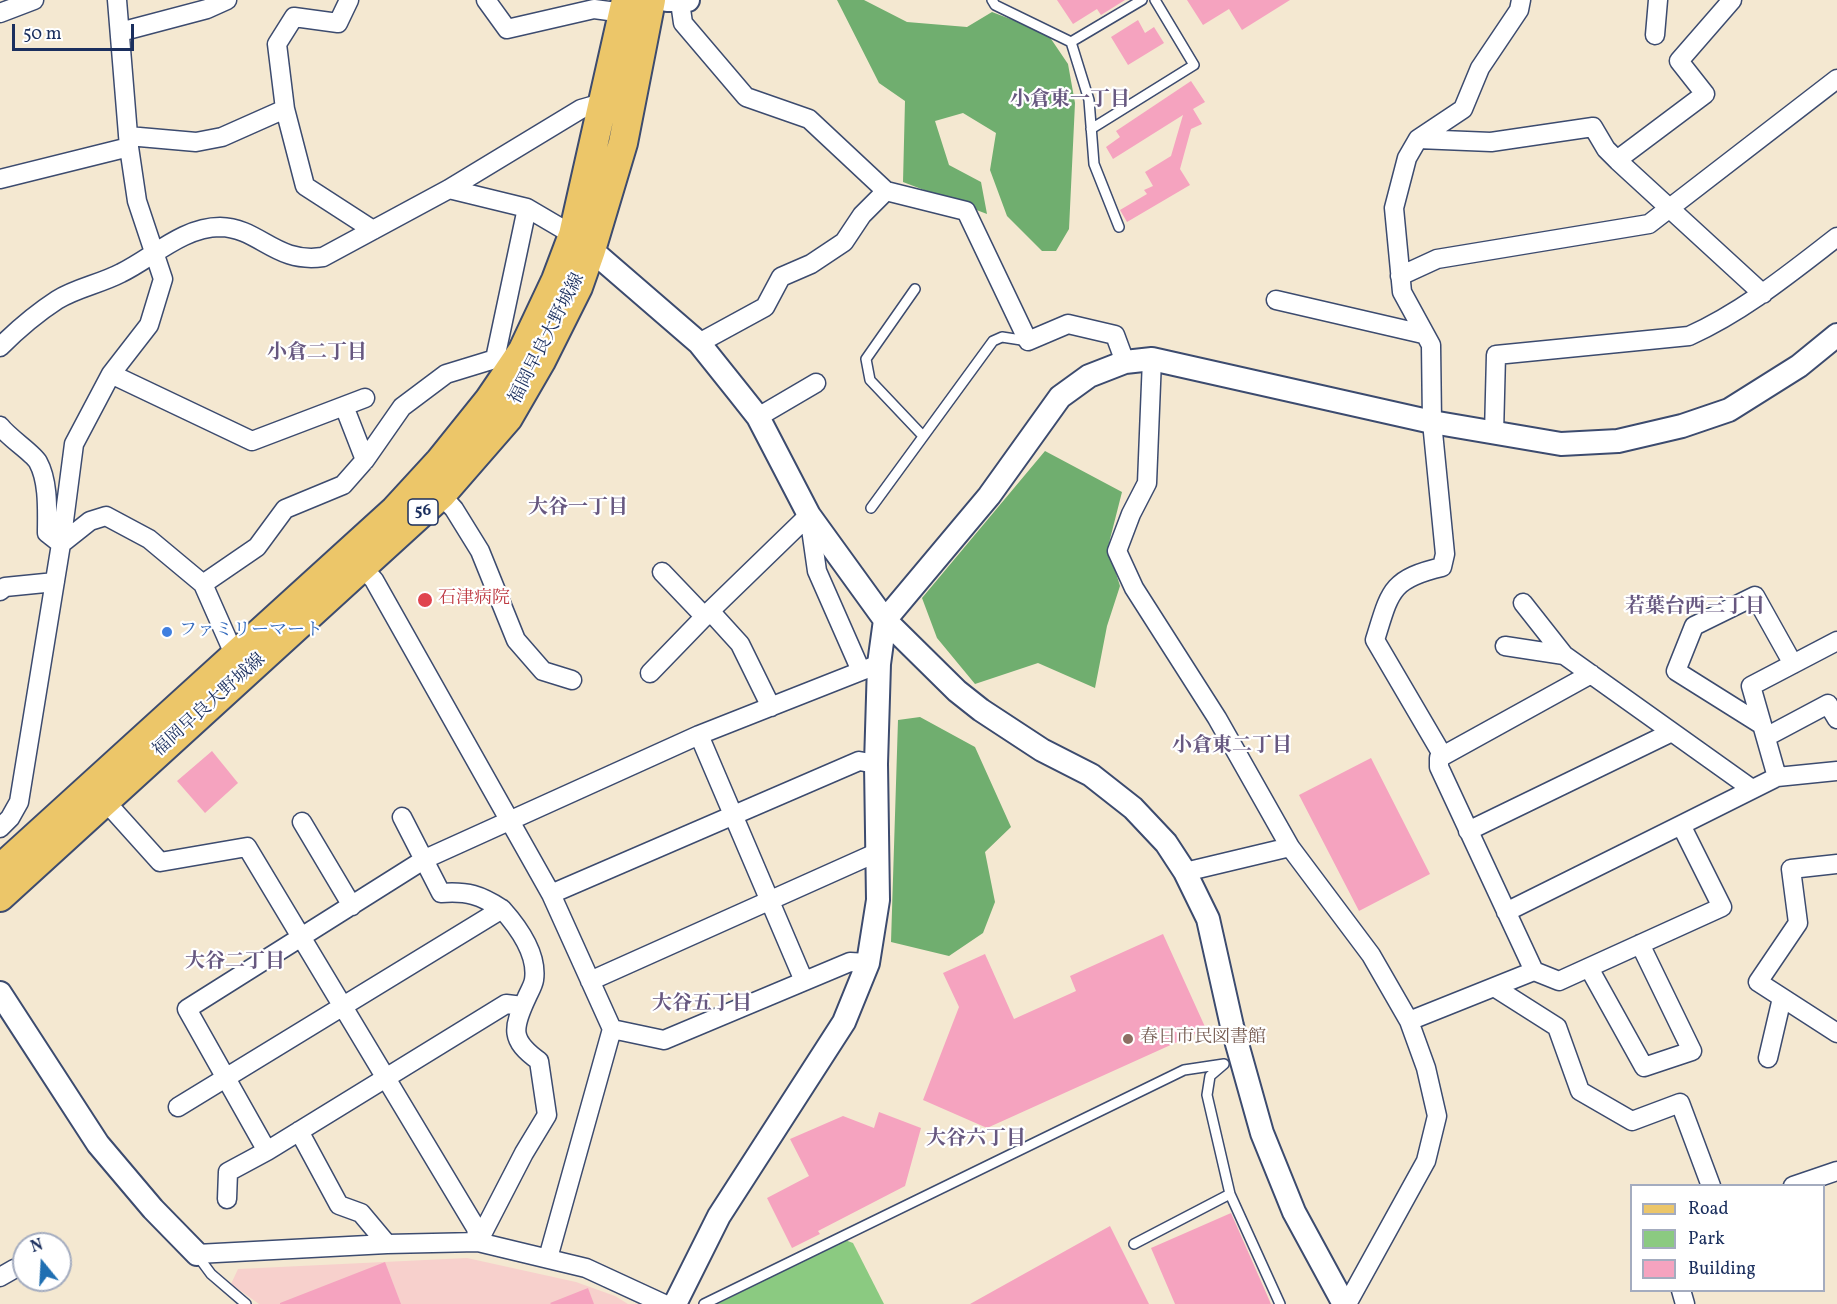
<!DOCTYPE html>
<html>
<head>
<meta charset="utf-8">
<style>
  body { margin:0 }
  #map { position:relative; width:1837px; height:1304px; overflow:hidden; background:#f4e8d1; font-family:Vollkorn,serif }
  canvas { display:block }
  .legend { position:absolute; left:1630px; top:1184px; width:195px; height:108px; box-sizing:border-box; background:#fff; border:2px solid #a4acbf; margin:0; padding:8px 10px; list-style:none; font-size:18px; color:#1b2f5e }
  .legend li { display:flex; align-items:center; gap:12px; height:30px }
  .legend b { width:30px; border:2px solid #a4acbf }
  .north { position:absolute; left:12px; top:1232px; width:60px; height:60px; box-sizing:border-box; background:#fff; border:2px solid #a4acbf; border-radius:50%; rotate:342deg; font-size:16px; font-weight:700; line-height:24px; text-align:center; color:#1b2f5e }
  .north::after { content:''; display:block; margin:auto; width:21px; height:27px; background:#1f6fb2; clip-path:polygon(50% 0,100% 100%,50% 72%,0 100%) }
  .scale { position:absolute; left:12px; top:24px; width:122px; height:27px; box-sizing:border-box; border:3px solid #1b2f5e; border-top:0; padding-left:8px; font-size:18px; line-height:21px; white-space:nowrap; color:#1b2f5e; -webkit-text-stroke:4px #fff; paint-order:stroke }
</style>
</head>
<body>
<div id="map">
<canvas width="1837" height="1304"></canvas>
<ul class="legend">
<li><b style="height:8px;background:#ecc669"></b>Road</li>
<li><b style="height:16px;background:#8bca81"></b>Park</li>
<li><b style="height:16px;background:#f5a3bf"></b>Building</li>
</ul>
<div class="north">N</div>
<div class="scale">50 m</div>
</div>
<script>
const ctx = document.querySelector('canvas').getContext('2d');
ctx.lineJoin = 'round';
function fillPath(path, color) {
  ctx.fillStyle = color;
  ctx.fill(path, 'evenodd');
}
function strokePath(path, color, width, dash) {
  ctx.strokeStyle = color;
  ctx.lineWidth = width;
  ctx.lineCap = dash ? 'butt' : 'round';
  ctx.setLineDash(dash || []);
  ctx.stroke(path);
}
function write(font, color, halo, rows, align = 'center') {
  ctx.font = font + ' Vollkorn,"Noto Serif JP",serif';
  ctx.lineWidth = 4.5;
  ctx.setLineDash([]);
  ctx.textBaseline = 'middle';
  ctx.strokeStyle = halo;
  ctx.fillStyle = color;
  for (const [text, x, y, turn = 0] of rows) {
    ctx.save();
    ctx.translate(x, y);
    ctx.rotate((+turn || 0) * Math.PI / 180);
    ctx.textAlign = isNaN(turn) ? turn : align;
    if (halo) ctx.strokeText(text, 0, 0);
    ctx.fillText(text, 0, 0);
    ctx.restore();
  }
}
fillPath(new Path2D(`
  M467 1258 576 1282 615 1296 628 1304H259L231 1284 238 1269Z`), '#f7d0cc');
fillPath(new Path2D(`
  M845 1240 853 1243 884 1304H717Z`), '#8bca81');
fillPath(new Path2D(`
  M837 0H864L907 22 967 27 992 12 1047 33 1068 64 1075 103 1069 229 1056 251H1042L1007 216 990 170 996 133 963 113 935 121 949 165 981 182 987 214 903 182 905 101 879 83Z
  M1045 451 1122 492 1108 547 1120 586 1107 626 1095 688 1038 663 975 684 937 638 922 598Z
  M920 717 975 747 1011 827 985 852 995 902 983 933 949 956 891 942 898 720Z`), '#70ae6f');
fillPath(new Path2D(`
  M1057 0H1125L1101 15 1097 9 1073 24Z
  M1187 0H1290L1242 30 1229 9 1203 25Z
  M1138 20 1145 33 1154 27 1164 43 1128 65 1111 37Z
  M1191 81 1205 102 1193 109 1202 124 1191 129 1180 169 1190 185 1127 222 1120 210 1147 194 1144 190 1153 186 1145 172 1171 156 1183 115 1113 159 1106 147 1120 137 1116 131Z
  M212 751 238 783 205 813 177 781Z
  M1371 758 1430 874 1359 911 1299 795Z
  M1163 934 1206 1029 987 1128 923 1100 959 1007 943 973 985 954 1014 1019 1076 991 1070 976Z
  M879 1112 921 1128 905 1186 818 1231 820 1234 792 1248 767 1198 809 1176 790 1139 843 1116 874 1128Z
  M1231 1213 1271 1304H1175L1151 1248Z
  M1110 1226 1149 1304H970Z
  M385 1262 401 1304H280V1303Z
  M588 1288 594 1304H551L550 1303Z`), '#f5a3bf');
const service = new Path2D(`
  M992 0 995 5 1071 42 1089 100 1094 164 1119 227
  M1071 42 1142 0
  M1091 129 1194 65 1155 0
  M915 289 866 359 870 380 923 436
  M871 508 993 341 1002 337 1028 341
  M1230 1194 1280 1304
  M1134 1244 1230 1194 1207 1095 1210 1076 1224 1064
  M197 1255 211 1274 246 1304
  M704 1304 1184 1070 1224 1064`);
const minor = new Path2D(`
  M117 0 129 147 137 201 163 279 149 325 111 374 74 444 61 544 90 521 106 516 149 539 203 584 234 654 233 666
  M349 0 338 23 294 17 277 44 285 109 305 186 373 230
  M486 0 507 29 594 9 624 13 630 9
  M680 2 683 23 746 97 809 119 886 191 966 211 1028 341 1068 324 1115 335 1125 362
  M0 13 34 0
  M120 32 207 9 227 0
  M1655 35 1658 0
  M128 136 196 142 222 137 285 109
  M1418 139 1491 142 1593 127 1606 149 1618 161 1763 294
  M1617 160 1705 94 1679 61 1732 0
  M0 179 129 147
  M449 189 527 208 573 235
  M1400 276 1437 259 1649 224 1837 79
  M1276 300 1423 334
  M699 343 765 307 781 277 811 264 844 242 862 215 886 191
  M0 347C17 330 37 313 57 300 76 288 100 284 121 273 152 258 183 227 220 227 260 228 275 264 323 257L449 189 581 109 609 101
  M1152 359 1147 483 1131 514 1117 551 1134 588 1217 718 1290 847 1371 955 1409 1021 1426 1068 1437 1116 1426 1161 1347 1304
  M111 374 252 441 365 398
  M344 406 365 460
  M758 417 816 383
  M0 426C9 438 33 453 38 462 49 482 47 512 47 533L61 544 19 802 10 818 0 828
  M1494 434 1496 355 1689 336C1744 311 1789 274 1837 237
  M437 485 441 495 454 509 480 551 516 640 543 671 572 680
  M354 564 363 568 374 580 551 894 612 1029 548 1258
  M662 572 705 617
  M203 584 257 547 285 509 343 485 365 460 402 407 446 374 495 359 527 208
  M0 591 5 587 55 582
  M1523 603 1564 655
  M1505 646 1564 655 1752 789
  M650 673 710 611
  M771 707 740 644 710 611 809 515 817 571 861 671
  M1762 725 1676 671 1694 626 1755 596 1793 664
  M699 735 804 981
  M1766 737 1828 704 1837 719
  M1443 756 1375 640C1390 592 1390 579 1442 567L1445 554 1432 422 1431 345 1402 292 1394 208 1407 158 1418 139 1463 109 1480 68 1519 10 1521 0
  M1777 777 1837 771
  M106 802 160 862 247 847C323 975 400 1101 476 1228L478 1242 524 1153 547 1115 539 1061C510 1040 512 1029 527 997 529 992 533 986 534 980 538 954 519 928 502 909 394 975 286 1041 178 1107
  M402 817 441 893C468 891 480 895 502 909
  M302 822 352 906
  M1468 831 1672 732
  M1837 864 1791 869 1798 923 1758 982 1837 1033
  M1185 872 1290 847
  M551 894 859 761 876 764
  M1506 912 1681 825
  M1589 968 1644 1067 1692 1051 1640 944
  M1534 971 1439 767V758L1591 674
  M590 981 878 852
  M523 1006 506 1004 267 1151 187 1009 425 859 699 735 879 664
  M1409 1021 1494 987
  M612 1029 664 1040 850 962 868 963
  M1768 1058 1782 998
  M299 1131 339 1205 361 1213 387 1244
  M1711 1186 1680 1103 1632 1121 1580 1091 1557 1027 1494 987 1534 971 1559 981 1722 907 1681 825 1777 777 1751 686 1837 641
  M1793 1186 1837 1171
  M227 1199 228 1172 267 1151
  M197 1254 387 1244 478 1242 586 1268 664 1304
  M0 1277 14 1269
  M1681 1290 1685 1304`);
const tertiary = new Path2D(`
  M667 0H688
  M581 241 699 343 739 393 758 417 809 515 885 620 957 691 981 710 1042 750 1091 775 1133 808 1166 843 1185 872 1208 919 1232 1026 1262 1133 1294 1212 1344 1304
  M0 993 98 1144 153 1209 197 1254
  M675 1304 719 1216 844 1022 868 963 878 900 876 764 879 664 885 620 989 496 1060 397 1089 376 1125 362 1152 359 1432 422 1561 444 1618 441 1682 426 1729 410 1799 366 1837 335`);
const primary = new Path2D(`
  M0 869 395 510 440 461 489 400 523 350 556 280 573 235 626 0
  M0 897 441 495 508 418 541 361 578 287 591 250 623 143 651 0`);
strokePath(service, '#3c4b6f', 12);
strokePath(minor, '#3c4b6f', 21);
strokePath(tertiary, '#3c4b6f', 26);
strokePath(primary, '#3c4b6f', 32);
strokePath(service, '#fff', 9);
strokePath(minor, '#fff', 18);
strokePath(tertiary, '#fff', 22);
strokePath(primary, '#ecc669', 28);
for (const [x, y, r, color] of [
  [425,600,8,"#e0444e"],
  [167,632,6,"#3f7fe0"],
  [1128,1039,6,"#8d6e63"]
]) {
  const dot = new Path2D();
  dot.arc(x, y, r, 0, 2 * Math.PI);
  ctx.fillStyle = color;
  ctx.fill(dot);
  strokePath(dot, '#fff', 2);
}
for (const [x, y, w] of [
  [423,512,30]
]) {
  const box = new Path2D();
  box.roundRect(x - w / 2, y - 13, w, 26, 4.5);
  ctx.fillStyle = '#fff';
  ctx.fill(box);
  strokePath(box, '#1b2f5e', 1.5);
}
write('bold 16px', '#1b2f5e', null, [
  ["56",423,512]
]);
write('18px', '#1b2f5e', '#fff', [
  ["福岡早良大野城線",548,339,-63],
  ["福岡早良大野城線",210,706,-42]
]);
write('18px', '#be3a42', '#fff', [
  ["石津病院",438,600]
], 'left');
write('18px', '#366cbe', '#fff', [
  ["ファミリーマート",179,632]
], 'left');
write('18px', '#785e54', '#fff', [
  ["春日市民図書館",1140,1039]
], 'left');
write('bold 20px', '#675880', '#fff', [
  ["小倉東一丁目",1070,101],
  ["小倉二丁目",317,354],
  ["大谷一丁目",578,509],
  ["若葉台西三丁目",1695,608],
  ["小倉東二丁目",1232,747],
  ["大谷二丁目",235,963],
  ["大谷五丁目",702,1005],
  ["大谷六丁目",976,1140]
]);
</script>
</body>
</html>
